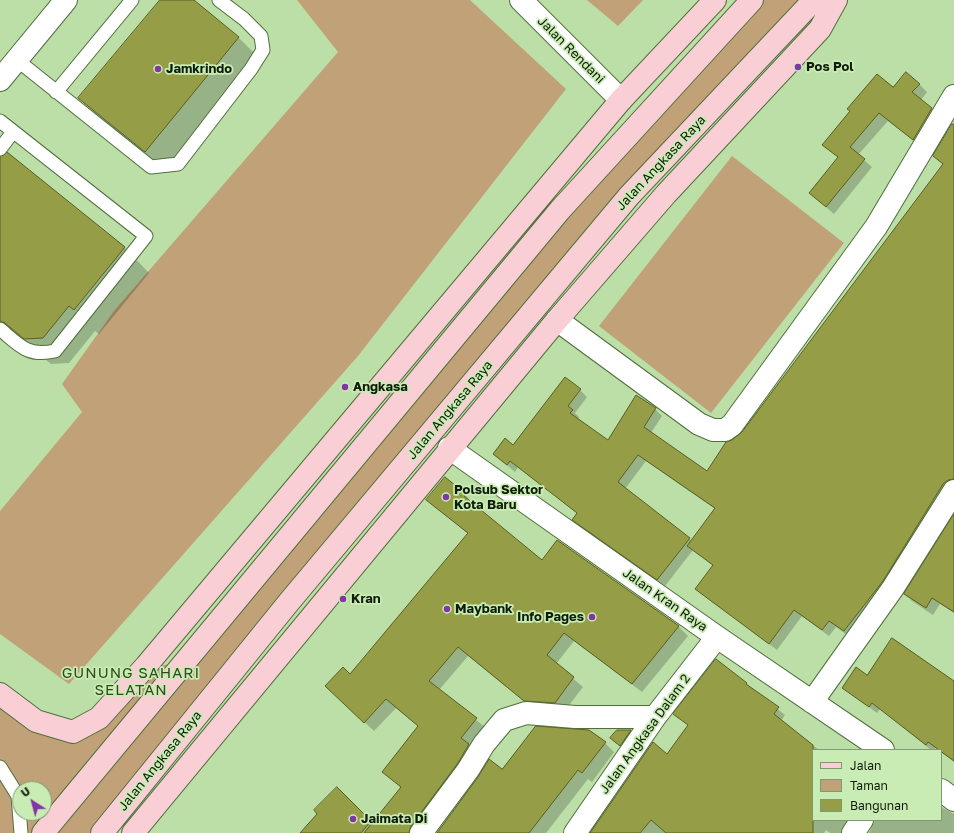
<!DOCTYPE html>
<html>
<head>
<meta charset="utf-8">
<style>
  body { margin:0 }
  #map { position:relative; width:954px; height:833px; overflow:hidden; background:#bcdfa8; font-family:"Golos Text",sans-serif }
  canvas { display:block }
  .legend { position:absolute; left:812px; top:749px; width:130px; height:72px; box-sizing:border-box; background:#c9ecb5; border:1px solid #7f9970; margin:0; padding:5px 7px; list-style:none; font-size:12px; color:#101c08 }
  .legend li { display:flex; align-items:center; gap:8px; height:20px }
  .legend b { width:20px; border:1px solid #7f9970 }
  .north { position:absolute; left:12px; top:781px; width:40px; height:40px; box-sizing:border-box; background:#c9ecb5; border:1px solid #7f9970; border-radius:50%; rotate:324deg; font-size:11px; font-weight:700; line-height:16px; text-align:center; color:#101c08 }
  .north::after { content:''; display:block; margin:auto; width:14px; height:18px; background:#8335a5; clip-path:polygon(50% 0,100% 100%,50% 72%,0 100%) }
</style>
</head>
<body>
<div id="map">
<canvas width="954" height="833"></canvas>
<ul class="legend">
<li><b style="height:5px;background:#f9cfd5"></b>Jalan</li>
<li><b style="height:11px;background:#c1a177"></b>Taman</li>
<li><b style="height:11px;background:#959d46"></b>Bangunan</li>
</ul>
<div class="north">U</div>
</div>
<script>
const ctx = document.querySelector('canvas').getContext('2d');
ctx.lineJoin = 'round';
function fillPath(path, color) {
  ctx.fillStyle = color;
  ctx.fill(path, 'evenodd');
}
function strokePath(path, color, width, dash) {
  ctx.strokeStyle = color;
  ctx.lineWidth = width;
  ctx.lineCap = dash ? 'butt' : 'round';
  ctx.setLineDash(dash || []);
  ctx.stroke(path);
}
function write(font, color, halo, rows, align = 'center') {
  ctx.font = font + ' "Golos Text",sans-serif';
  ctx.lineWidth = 3.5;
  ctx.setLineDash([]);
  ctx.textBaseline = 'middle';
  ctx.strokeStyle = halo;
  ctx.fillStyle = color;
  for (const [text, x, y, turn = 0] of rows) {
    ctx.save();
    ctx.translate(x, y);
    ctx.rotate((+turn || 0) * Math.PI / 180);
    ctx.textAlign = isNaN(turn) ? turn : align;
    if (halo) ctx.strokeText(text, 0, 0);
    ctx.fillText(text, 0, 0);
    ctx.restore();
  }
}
fillPath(new Path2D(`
  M297 0H470L566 89 358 356 69 684 0 634V511L82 412 62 384 114 311 338 52Z
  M587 0H643L618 26Z
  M750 0H814L625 197 102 833H0V691L73 732 146 666 181 664ZM20 789H44V813H20Z
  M732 156 844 243 711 413 599 326Z`), '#c1a177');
fillPath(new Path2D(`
  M161 0H192L239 38 261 60 168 173 102 121 79 98Z
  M919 84 927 92 921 100 940 117 922 147 888 121 858 155 872 167 834 214 810 193 839 158 824 145 893 88Z
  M954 122V488L851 638 836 627 829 636 802 616 777 650 696 589 713 566 693 550 665 586 581 526 574 519 578 514 518 467 515 472 494 454 514 446 580 390 587 397 575 413 579 417 577 420 608 441 655 409 662 416 651 433 707 472 733 441 743 433 944 165 934 155ZM646 461 715 509 692 541 625 489Z
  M0 158 124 247 149 273 99 334 95 331 69 363 51 364 0 323Z
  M465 494 473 505 542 562 678 626 688 636 642 692 574 641 556 664 583 687 564 712 535 710 468 656 439 690 486 728 422 833H301L319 814 337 788 372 824 401 788 384 772 419 727 396 708 374 731 336 696 350 676 468 534 428 500Z
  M954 516V613L940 604 933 615 912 601 905 594Z
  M867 676 954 682V762L941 752V750L936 748 931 750 880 709 877 713 843 688Z
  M746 684 785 715 781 721 819 750H813V820H858L851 833H830L826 830 824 833H591L667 755 689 726 674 714Z
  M618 730H631L634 733 623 748 614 741Z
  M605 743 614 752 592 782 588 779 546 833H438L502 770Z
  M941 807 954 814V833H869L875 820H941Z`), '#0003');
const building = new Path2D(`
  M160 0H194L239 37 145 152 78 98Z
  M906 72 920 84 912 92 932 108 913 140 879 113 850 147 865 159 826 207 809 193 838 157 822 145 850 111 847 109 877 74 893 87Z
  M952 124 954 125V479L948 480 943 484 883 581 844 631 829 621 822 630 794 610 769 644 695 589 713 565 687 546 715 508 638 455 618 482 690 538 657 580 572 520 577 513 510 461 507 465 493 454 505 438 513 445 565 377 581 389 568 406 573 410 570 413 608 440 636 395 656 408 644 427 707 471 726 442 732 440 742 432 943 164 933 156Z
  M7 152 125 247 74 310 69 306 43 338 24 339 5 323 0 321V157Z
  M445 477 466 494 464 496 542 560 557 540 679 626 632 684 564 633 547 655 574 677 555 703 524 701 458 647 429 681 477 718 461 738 469 744 458 763 411 826 409 833H364L401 787 382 772 418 726 386 699 364 723 325 686 343 667 350 674 468 533 426 500Z
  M954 514V612L932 598 926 608 904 594Z
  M892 638 954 681V761L928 742 926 745 872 703 869 707 842 688 856 667 867 675Z
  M716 659 747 683 746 684 779 707 774 714 813 745V833H666L651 820 640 833H590L653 742 667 754 688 725 673 714Z
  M536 726 589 730 606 742 582 773 578 770 529 833H437L478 777 489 759 502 769Z
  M617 730H631L620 746 610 738Z
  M337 787 371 821 361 833H300L317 814 314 810Z`);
fillPath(building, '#959d46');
strokePath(building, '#595e22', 1);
const service = new Path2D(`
  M17 60 151 167 178 164 251 69 263 50 261 36 244 19 219 0
  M56 92 132 0
  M0 121 146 236 55 351C28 357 20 346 0 329
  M0 149 13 132
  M0 767 18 796 21 833`);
const minor = new Path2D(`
  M521 0 621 100
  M0 80 66 0
  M557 320 699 424 713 430H725L732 425 876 227 954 96
  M449 448 717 637 883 750
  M812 702 893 588 954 491
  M941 790 954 800
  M421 833 468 770 484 744 504 720 526 713 575 717H655
  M575 833 655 717 717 637
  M853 833 862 820`);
const secondary = new Path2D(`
  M0 694 36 721 73 732 99 718 146 666 621 100 715 0
  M43 833 560 210 752 0
  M102 833 289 602 629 196 814 0
  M133 833 557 320 666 194 820 29 836 0`);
strokePath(service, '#506f3d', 15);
strokePath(minor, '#506f3d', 24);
strokePath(secondary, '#506f3d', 24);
strokePath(service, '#fff', 13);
strokePath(minor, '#fff', 22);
strokePath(secondary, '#f9cfd5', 22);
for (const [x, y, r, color] of [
  [798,67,4,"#8335a5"],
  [158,69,4,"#8335a5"],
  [345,387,4,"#8335a5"],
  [446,497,4,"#8335a5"],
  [343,599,4,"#8335a5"],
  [447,609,4,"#8335a5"],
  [592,617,4,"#8335a5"],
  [353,819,4,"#8335a5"]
]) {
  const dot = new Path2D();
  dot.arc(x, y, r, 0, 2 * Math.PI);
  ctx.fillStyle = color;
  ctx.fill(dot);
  strokePath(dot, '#c9ecb5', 1.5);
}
write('13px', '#101c08', '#c9ecb5', [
  ["Jalan Rendani",571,50,45],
  ["Jalan Angkasa Raya",661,163,-47],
  ["Jalan Angkasa Raya",450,410,-50],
  ["Jalan Kran Raya",665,600,35],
  ["Jalan Angkasa Dalam 2",645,734,-54],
  ["Jalan Angkasa Raya",160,761,-51]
]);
write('bold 13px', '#101c08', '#c9ecb5', [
  ["Pos Pol",806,67],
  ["Jamkrindo",166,69],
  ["Angkasa",353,387],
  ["Polsub Sektor",454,490],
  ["Kota Baru",454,505],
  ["Kran",351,599],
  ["Maybank",455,609],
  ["Info Pages",584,617,"right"],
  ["Jaimata Di",361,819]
], 'left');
ctx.letterSpacing = '1px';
write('15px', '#2f4b1a', '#c9ecb5', [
  ["GUNUNG SAHARI",131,673],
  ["SELATAN",131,690]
]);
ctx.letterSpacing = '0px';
</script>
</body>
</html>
